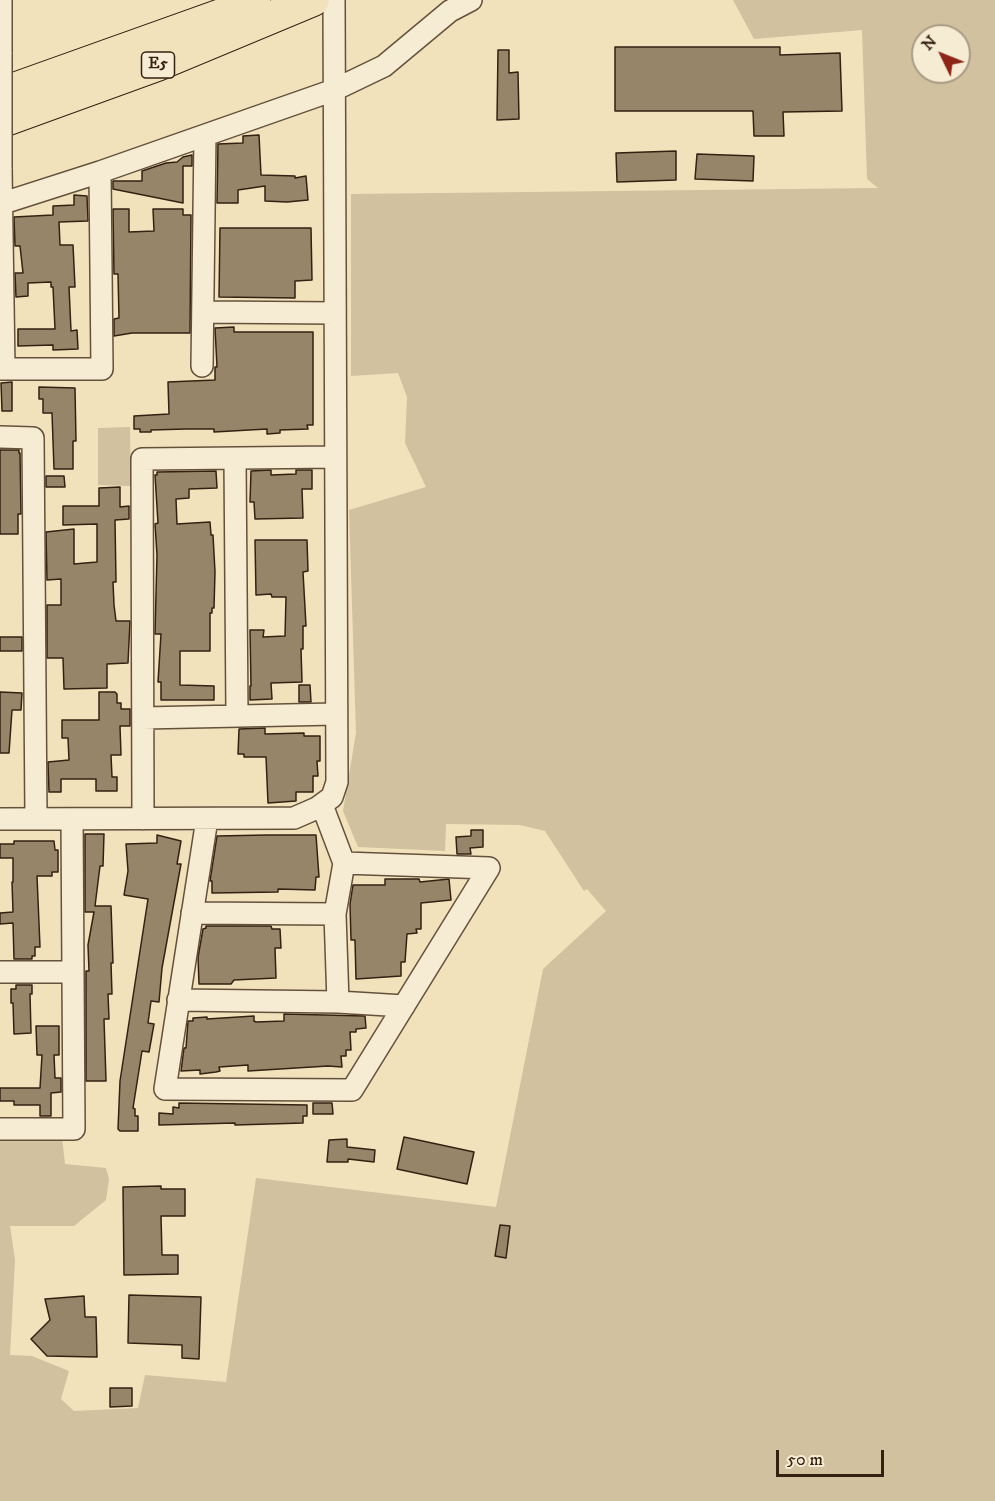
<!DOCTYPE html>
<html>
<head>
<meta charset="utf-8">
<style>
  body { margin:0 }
  #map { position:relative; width:995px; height:1501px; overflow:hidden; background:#f1e2bc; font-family:"IM FELL DW Pica",serif }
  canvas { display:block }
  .north { position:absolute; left:911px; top:24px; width:60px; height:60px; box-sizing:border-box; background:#f6ecd3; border:2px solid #a99b86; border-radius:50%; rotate:313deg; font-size:16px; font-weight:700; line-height:24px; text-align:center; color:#352112 }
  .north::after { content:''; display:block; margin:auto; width:21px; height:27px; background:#8f2418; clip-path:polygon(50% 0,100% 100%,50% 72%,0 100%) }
  .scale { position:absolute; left:776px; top:1450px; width:108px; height:27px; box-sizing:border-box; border:3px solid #352112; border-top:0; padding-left:8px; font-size:18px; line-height:21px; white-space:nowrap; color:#352112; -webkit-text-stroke:4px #f6ecd3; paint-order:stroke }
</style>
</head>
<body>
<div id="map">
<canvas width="995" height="1501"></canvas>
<div class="north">N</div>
<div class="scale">50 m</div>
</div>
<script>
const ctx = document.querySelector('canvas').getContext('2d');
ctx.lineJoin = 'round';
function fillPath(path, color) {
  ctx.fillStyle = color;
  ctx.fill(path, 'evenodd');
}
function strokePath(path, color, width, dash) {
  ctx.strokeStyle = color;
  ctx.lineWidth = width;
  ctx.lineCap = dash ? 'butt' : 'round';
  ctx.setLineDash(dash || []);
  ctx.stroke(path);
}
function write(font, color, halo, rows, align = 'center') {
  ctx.font = font + ' "IM FELL DW Pica",serif';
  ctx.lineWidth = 4.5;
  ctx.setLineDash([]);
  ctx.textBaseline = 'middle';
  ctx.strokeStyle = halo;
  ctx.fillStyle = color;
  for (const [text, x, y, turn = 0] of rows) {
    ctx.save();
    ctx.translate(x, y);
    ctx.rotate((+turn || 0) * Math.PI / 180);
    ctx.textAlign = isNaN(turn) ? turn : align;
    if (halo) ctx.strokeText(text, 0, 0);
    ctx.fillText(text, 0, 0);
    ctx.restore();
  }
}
fillPath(new Path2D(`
  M733 0H995V1501H0V1138L62 1137 65 1164 106 1168 109 1179 106 1200 74 1226H10L15 1260 10 1355 32 1356 69 1371 61 1399 74 1411 138 1408 145 1375 226 1382 256 1178 496 1207 543 969 606 911 587 889 584 891 545 831 520 825 446 824 445 851 358 847 343 811 356 733 349 510 426 487 405 443 407 397 398 373 351 376V194L878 188 867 179 862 30 754 39ZM923 36H959V72H923Z
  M130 427 131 486 98 485V428Z`), '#d1c19f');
const building = new Path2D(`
  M615 47H780V55L840 53 842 111 783 112 784 136H754L753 111H615Z
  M498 50H509V73L518 72 519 119 497 120Z
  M259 135 261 175 295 176V178L306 176 308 200 287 202 265 201V186L238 190V203H217L218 144 243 143V136Z
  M676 151V180L617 182 616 153Z
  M697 154 754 156 753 181 695 179Z
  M192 155V166H183V203L113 189V181H142V171L166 163 177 162 183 157Z
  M74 195 87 196 88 221 59 222 60 245H73L75 287H69L71 331 77 330 78 349 53 350V345L18 346V329H55L53 287H51V282L28 283V296L16 297 15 273H23L20 246H15L14 217 53 215V206L74 205Z
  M113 209H129V232L154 231 153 209H183V215H191L190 333H132L114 336V319L119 318 118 274H114Z
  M220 228H311L312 280 295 281V298L219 297Z
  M234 327V332H313V425H307L308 429 280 430V433L267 434V429L214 432V429H186L151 430V432H140V429H134V416L169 414 168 382 215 380V367H217L215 328Z
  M12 382V411H2L1 383Z
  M39 387 75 388 76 441H73V469H54L52 413H43V399H39Z
  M0 450H19V453H20L21 514H18V534H0Z
  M271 470V475L296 474V470H312V489H302L303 518 255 519 254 502H250L251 471Z
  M216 471 217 488 189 489V498L176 499 177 524 210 522 211 535H213L215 572 214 608H212V613H210V651H180V685L214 686V700H161V682H158L161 634H155L157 555 155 524 158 523 155 475H157V472Z
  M46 476H64L65 487H46Z
  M120 487V507L129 506V519L115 520 116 582H113L114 605 116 621H130L128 663 107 664V688L64 689 63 658H47V605H61V579L47 580 46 532 74 529V564L97 562V524L63 525V506H99V488Z
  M255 540H307L308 571 303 572 306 626H303V649H301L302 682 271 683 272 699 250 700V686H251L250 630H264L263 637 285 636 286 597H272L271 594 256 595Z
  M0 637H22V651H0Z
  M299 685H310L311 702H299Z
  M0 692 22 693 21 710H12L9 753H0Z
  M99 692H115L117 694V703H121V709H130V726H120L121 755H111L112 777H117V791H96V779H61V792H49L48 762 69 760 68 738H62V720H99Z
  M265 728V734L304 733V736H320V761H317L318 776H313V792H296V801L268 803 266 757H244V754H238L239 729Z
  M471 830H483V847L470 848 471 854H457L456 837 471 836Z
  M85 834H104L103 866H100L95 906H111L113 963H111L112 994H108L109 1019H104L106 1081H86V971H89L88 945 94 912H85Z
  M157 835 181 841 177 864H181L162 968 159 1002 151 1001 148 1023 154 1024 149 1052 142 1051 133 1108 135 1109V1116H138V1131H120L118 1129 120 1081 148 899 124 895 128 871 126 844 157 843Z
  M267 835H316L319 877H316L315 890 278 889V892L212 893V881H210L217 836Z
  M14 841H54L55 850H58V872H52V876H37L40 947H35V956H32V959H14L13 923 0 924V913L13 912 12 882H13V858H0V844H14Z
  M385 879H419L420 882 449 879 451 900 421 903V929H416L417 933 407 934 405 962H401V976L356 979 355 940H351L350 904 353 885H385Z
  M206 926H271L272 929H280L281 948H275L276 978 234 980 231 984H199L198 957 203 929 206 928Z
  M16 985H32V994H30L31 1033 14 1034 13 1003H11V989H16Z
  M284 1014 365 1016 366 1028 356 1029V1032H350L351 1050H346V1056H341L342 1067 328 1066 248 1071V1065L219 1067 220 1071 216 1072 200 1074V1070L181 1071 184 1048H186L188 1021H193V1018L207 1017V1019L254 1016V1021L256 1022 284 1021Z
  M36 1026H59V1055H54L55 1078H61V1092L51 1093V1116H40V1105H14V1101H0V1088H40L42 1055H37Z
  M179 1103 307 1105V1116H303V1123L235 1125V1123L159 1125V1113L173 1114V1107L179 1108Z
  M313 1103H332L333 1114H313Z
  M404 1137 474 1152 467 1184 397 1169Z
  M347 1139V1147L375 1150 374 1162 348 1159V1162H327L329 1140Z
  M161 1186V1189H185V1216H161L162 1255H178V1274L124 1275 123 1187Z
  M500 1225 510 1226 506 1258 495 1256Z
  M129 1295 201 1297 199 1359 182 1358V1345L128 1343Z
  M84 1296 85 1317H96L97 1357 47 1356 31 1339 50 1320 45 1299Z
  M110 1388H132V1406L110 1407Z`);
fillPath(building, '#97856a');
strokePath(building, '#352112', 1.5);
const minor = new Path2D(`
  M1 54V0
  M1 168 4 369
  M0 204 100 172 334 90 384 66 450 11 471 0
  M203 312 335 313
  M202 366 205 136
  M0 369H102L100 172
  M0 437 33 438 36 819
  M235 459 237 716
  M143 718 336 714
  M322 805 344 863 335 914 338 1002
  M0 819 294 818 317 808 332 797 337 782 334 0
  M143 819 142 459 335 457
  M207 819 165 1089 352 1090 489 868 344 863
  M192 913 335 914
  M0 972H73
  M178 1000 338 1002 404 1006
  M0 1129H74L72 819`);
const highway = new Path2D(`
  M0 94 224 14 254 0
  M0 122 157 65 313 0`);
strokePath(minor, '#64513c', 24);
strokePath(highway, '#352112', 34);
strokePath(minor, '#f6ecd3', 21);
strokePath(highway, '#f1e2bc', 32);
const minorBridge = new Path2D(`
  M1 168V54`);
strokePath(minorBridge, '#64513c', 24, []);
strokePath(minorBridge, '#f6ecd3', 21);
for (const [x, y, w] of [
  [158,65,33]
]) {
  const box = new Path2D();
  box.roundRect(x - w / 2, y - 13, w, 26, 4.5);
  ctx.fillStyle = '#f6ecd3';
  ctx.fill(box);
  strokePath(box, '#352112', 1.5);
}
write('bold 16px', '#352112', null, [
  ["E5",158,65]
]);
</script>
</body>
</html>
